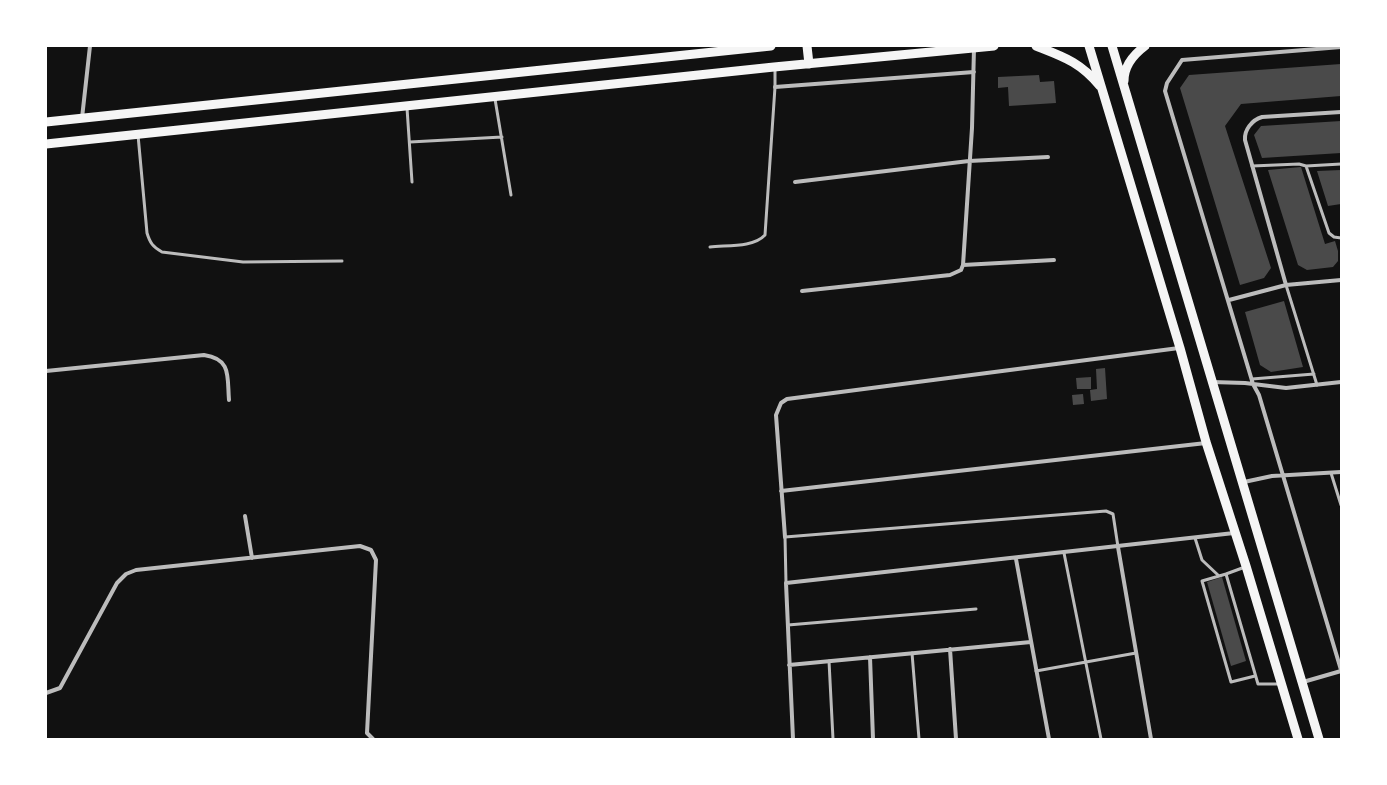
<!DOCTYPE html>
<html>
<head>
<meta charset="utf-8">
<style>
  body { margin:0 }
  #map { position:relative; width:1387px; height:785px; overflow:hidden; background:#111; font-family:"Nunito Sans",sans-serif }
  canvas { display:block }
  .frame { position:absolute; inset:0; border:47px solid #fff; pointer-events:none }
</style>
</head>
<body>
<div id="map">
<canvas width="1387" height="785"></canvas>
<div class="frame"></div>
</div>
<script>
const ctx = document.querySelector('canvas').getContext('2d');
ctx.lineJoin = 'round';
function fillPath(path, color) {
  ctx.fillStyle = color;
  ctx.fill(path, 'evenodd');
}
function strokePath(path, color, width, dash) {
  ctx.strokeStyle = color;
  ctx.lineWidth = width;
  ctx.lineCap = dash ? 'butt' : 'round';
  ctx.setLineDash(dash || []);
  ctx.stroke(path);
}
fillPath(new Path2D(`
  M1341 64V96L1241 104 1225 126 1271 268 1264 278 1240 285 1180 88 1189 75Z
  M1039 75 1040 82 1054 81 1056 103 1009 106 1008 87 998 88V77Z
  M1341 121V153L1262 158 1254 135 1261 126Z
  M1301 167 1325 244 1335 241 1338 251V261L1333 267 1307 270 1298 265 1268 170Z
  M1341 170V204L1328 206 1317 171Z
  M1284 301 1303 367 1271 372 1260 365 1245 312Z
  M1105 368 1107 399 1091 401 1090 390 1097 389 1096 369Z
  M1091 377V389H1077L1076 378Z
  M1083 394 1084 404 1073 405 1072 395Z
  M1222 577 1246 661 1231 666 1207 582Z`), '#4a4a4a');
strokePath(new Path2D(`
  M495 99 511 195
  M407 108 412 182
  M138 135 147 233C150 243 153 247 162 252L243 262 342 261
  M410 142 502 137
  M1252 166 1299 164 1306 166 1341 164
  M1306 166 1329 233 1334 237 1341 238
  M710 247C726 245 753 248 765 235L775 87V69
  M1286 285 1317 385
  M1252 379 1314 374
  M1331 473 1341 505
  M1195 538 1202 560 1219 576
  M1064 553 1101 739
  M1245 567 1226 574 1258 684H1280
  M1226 574 1202 581 1231 682 1255 676
  M786 583 785 537 1106 511 1113 514 1118 547
  M788 625 976 609
  M912 653 919 739
  M829 661 833 739
  M1036 671 1136 653`), '#bcbcbc', 3);
strokePath(new Path2D(`
  M1341 47 1182 60 1167 83 1165 91 1253 384 1259 395 1341 670
  M775 87 974 72
  M82 118 90 46
  M795 182 969 161 1048 157
  M963 265 1054 260
  M1286 285 1245 140C1244 130 1252 120 1262 117L1341 112
  M802 291 950 275 961 270 963 265 972 128 974 48
  M1229 300 1286 285 1341 280
  M46 371 204 355C232 359 227 377 229 400
  M1212 382 1245 383 1286 388 1341 382
  M1244 482 1272 476 1341 472
  M781 491 1206 443
  M245 516 252 558
  M785 537 776 415 781 403 787 399 1179 348
  M1118 547 1151 739
  M1016 559 1049 739
  M950 649 956 739
  M870 657 873 739
  M789 665 1031 642
  M1303 682 1341 671
  M46 693 60 688 117 583 126 574 136 570 360 546 371 550 376 560 367 733 373 739
  M793 739 786 583 1234 533`), '#bcbcbc', 4);
strokePath(new Path2D(`
  M807 46 809 64
  M1036 46C1064 57 1080 62 1100 86
  M1089 46 1180 348 1206 442 1246 566 1298 739
  M1112 46 1319 739
  M1124 81C1124 66 1133 55 1145 46
  M46 122 771 46
  M46 144 774 67 994 46`), '#f5f5f5', 9);
</script>
</body>
</html>
